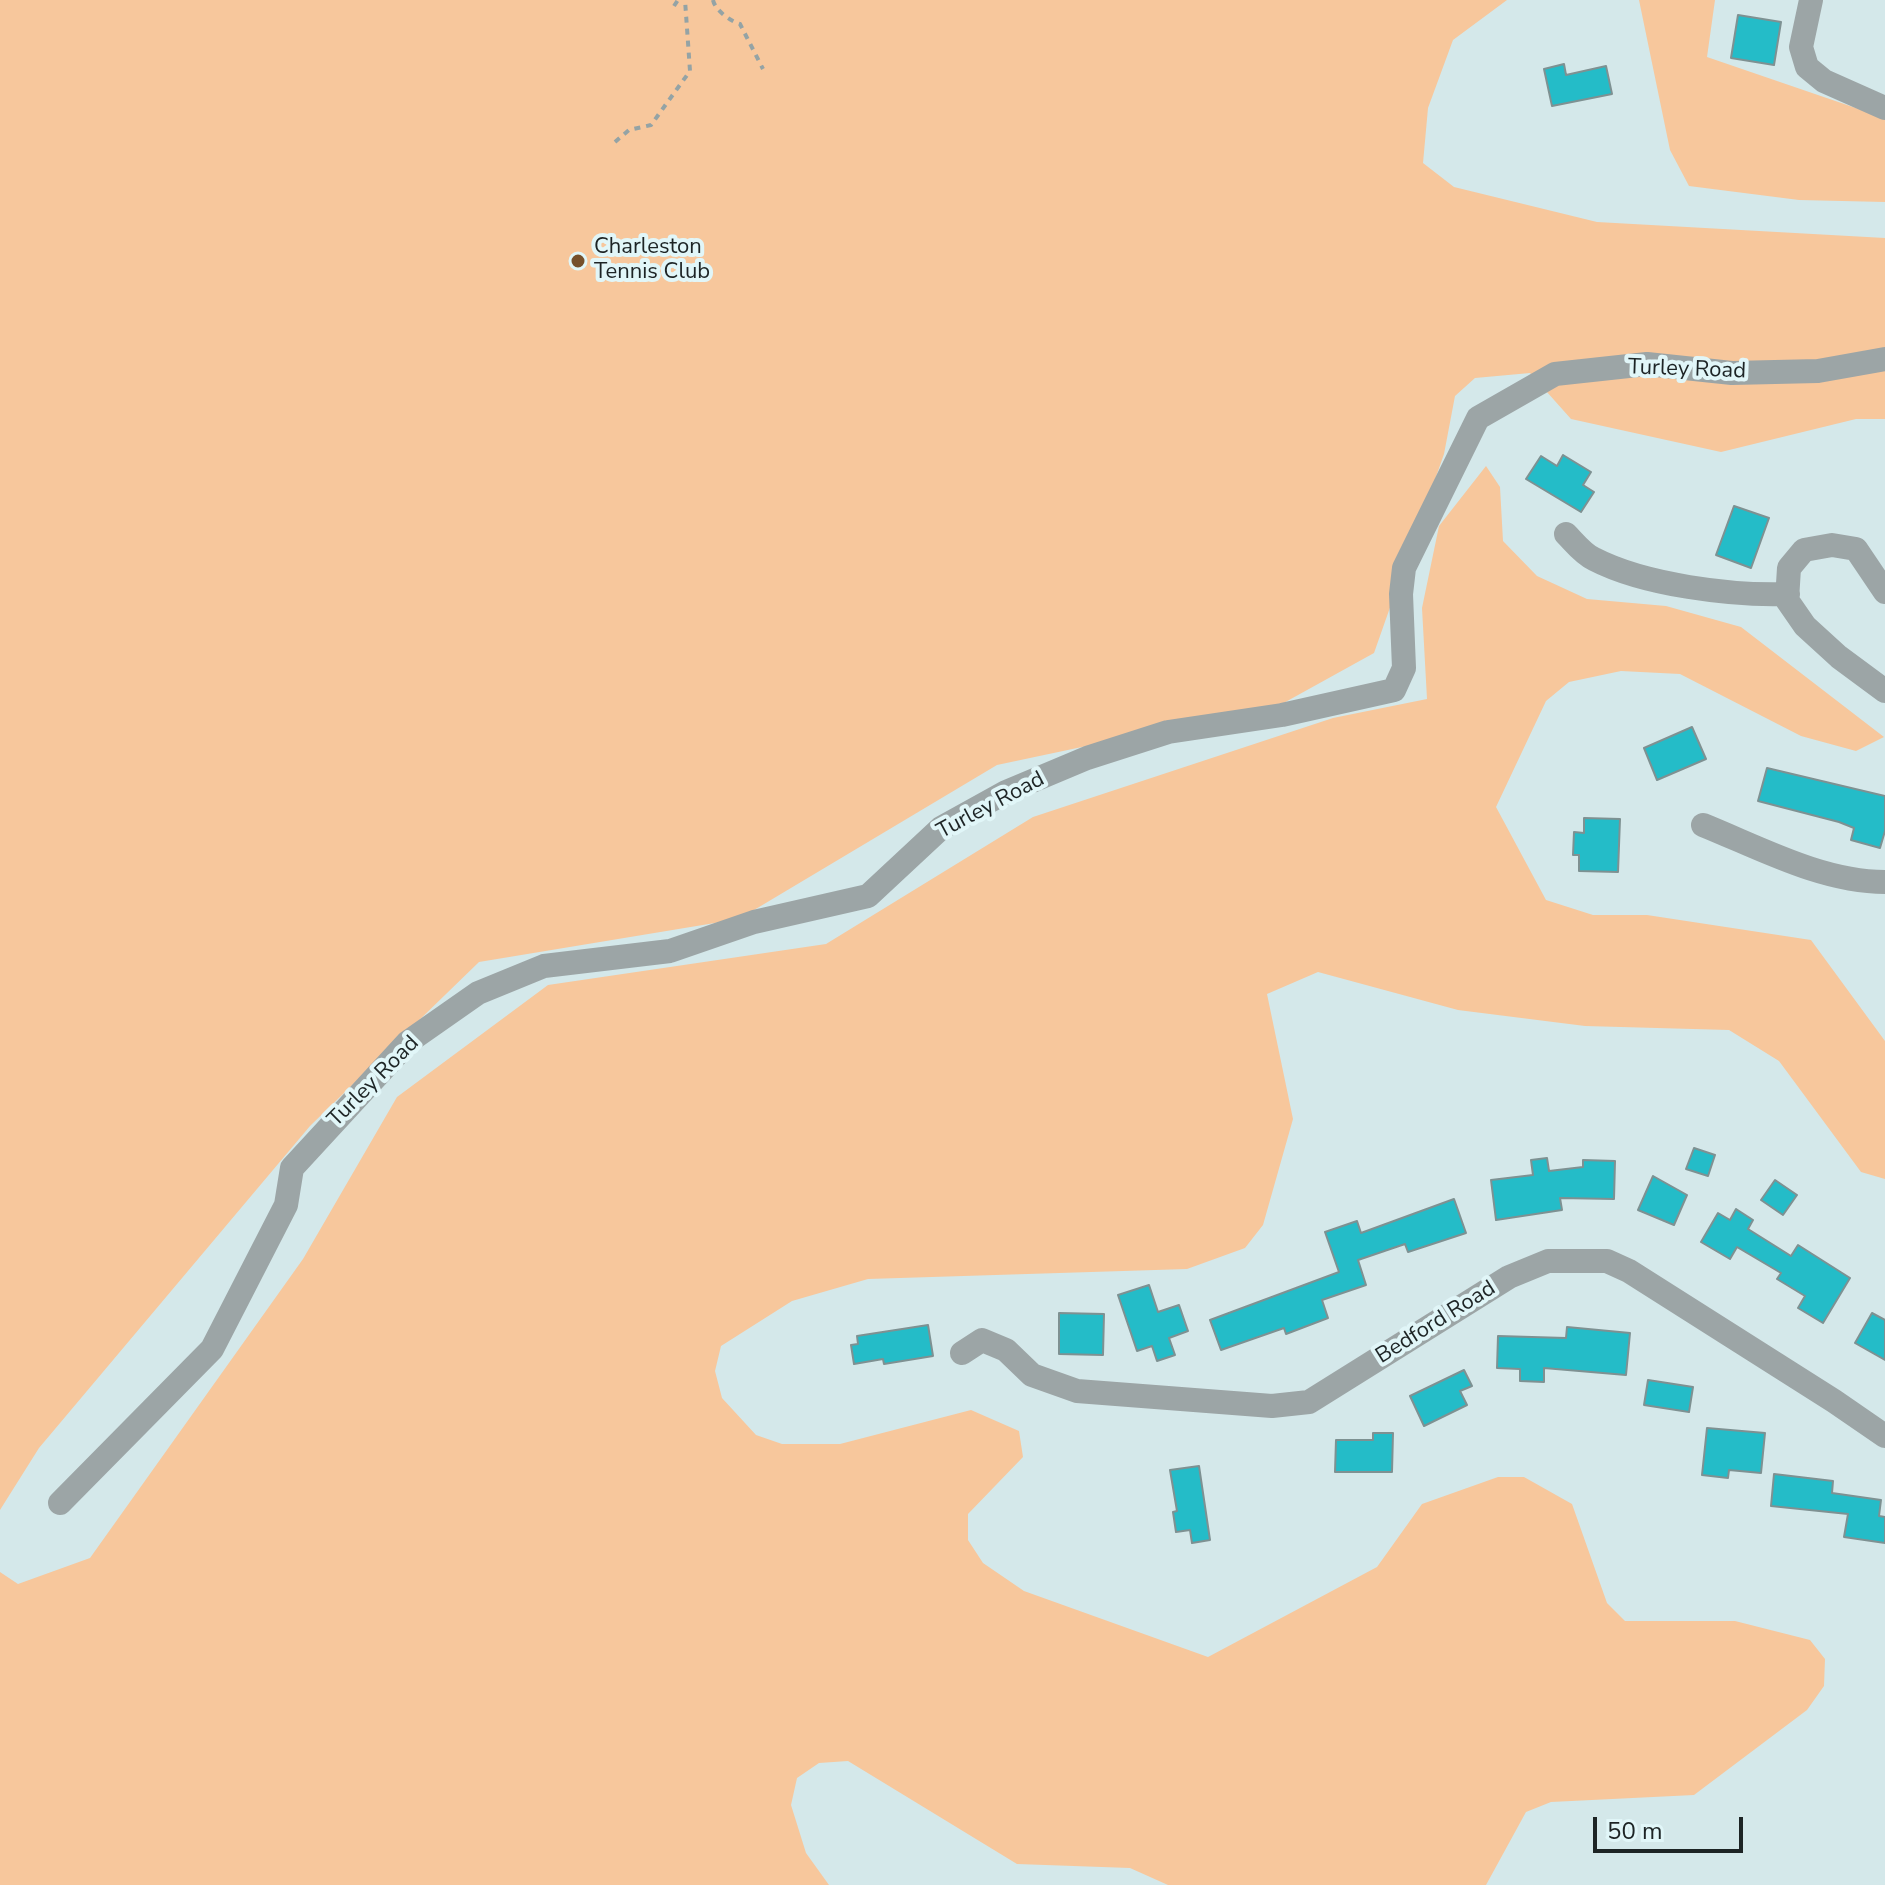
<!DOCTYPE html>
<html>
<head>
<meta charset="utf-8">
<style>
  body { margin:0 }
  #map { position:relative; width:1885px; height:1885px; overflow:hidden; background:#d4e8ea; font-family:"Nunito Sans",sans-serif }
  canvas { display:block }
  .scale { position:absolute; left:1593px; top:1817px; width:150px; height:36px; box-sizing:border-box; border:4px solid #1d2425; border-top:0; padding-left:10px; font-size:24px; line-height:28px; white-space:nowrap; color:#1d2425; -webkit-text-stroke:6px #e1f6f8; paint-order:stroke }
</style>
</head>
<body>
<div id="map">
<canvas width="1885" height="1885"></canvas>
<div class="scale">50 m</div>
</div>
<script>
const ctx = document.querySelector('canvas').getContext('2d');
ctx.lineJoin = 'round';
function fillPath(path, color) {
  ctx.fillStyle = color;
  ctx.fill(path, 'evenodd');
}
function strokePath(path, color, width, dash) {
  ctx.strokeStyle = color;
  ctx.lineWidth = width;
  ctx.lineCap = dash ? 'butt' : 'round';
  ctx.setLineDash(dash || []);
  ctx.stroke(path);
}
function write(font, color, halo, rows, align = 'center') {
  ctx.font = font + ' "Nunito Sans",sans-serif';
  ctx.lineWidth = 8;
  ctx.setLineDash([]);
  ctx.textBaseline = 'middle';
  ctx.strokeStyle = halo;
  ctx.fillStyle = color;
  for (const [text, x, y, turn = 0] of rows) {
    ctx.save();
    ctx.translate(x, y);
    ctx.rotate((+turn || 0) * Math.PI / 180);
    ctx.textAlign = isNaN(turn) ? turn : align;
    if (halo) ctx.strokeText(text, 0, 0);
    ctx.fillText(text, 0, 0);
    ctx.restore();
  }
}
fillPath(new Path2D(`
  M0 0H1507L1453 40 1428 108 1423 163 1454 187 1597 222 1885 238V419H1856L1721 452 1571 419 1530 373 1475 378 1455 396 1444 454 1374 653 1280 705 997 765 739 919 479 962 310 1126 39 1448 0 1510Z
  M1639 0H1715L1707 57 1885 118V202L1799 200 1689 186 1670 150Z
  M1486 466 1500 487 1503 541 1537 576 1587 599 1666 606 1741 627 1884 737 1856 751 1801 736 1680 674 1621 671 1569 682 1546 701 1496 807 1546 900 1593 915H1647L1811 940 1885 1041V1179L1861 1172 1779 1061 1729 1030 1585 1026 1458 1010 1318 972 1267 994 1293 1119 1263 1225 1245 1248 1187 1269 868 1279 792 1301 721 1346 715 1371 722 1398 756 1435 782 1444H840L971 1410 1019 1431 1023 1457 968 1514V1540L983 1563 1024 1591 1208 1657 1377 1567 1422 1504 1498 1477H1524L1572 1504 1607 1603 1625 1621H1735L1810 1640 1825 1659 1824 1686 1807 1710 1694 1795 1551 1802 1526 1812 1486 1885H1168L1130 1868 1017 1864 848 1761 819 1763 797 1778 791 1805 806 1853 829 1885H0V1572L18 1584 90 1558 303 1259 397 1097 548 985 826 944 1033 817 1333 718 1427 699 1422 608 1439 526Z`), '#f7c79c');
const building = new Path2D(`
  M1738 15 1781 22 1774 65 1731 58Z
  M1564 64 1566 75 1606 66 1612 94 1552 106 1544 69Z
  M1563 455 1591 472 1583 485 1594 492 1581 512 1526 479 1541 456 1557 466Z
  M1734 506 1769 518 1751 568 1716 555Z
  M1692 727 1706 759 1657 780 1644 748Z
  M1767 768 1885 796V831L1880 848 1851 840 1854 828 1839 822 1758 801Z
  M1584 818 1620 819 1618 872 1579 871V855H1573L1574 832 1584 833Z
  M1694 1148 1715 1155 1708 1176 1686 1169Z
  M1547 1158 1549 1171 1583 1167V1160L1615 1161 1614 1199 1560 1198 1562 1210 1496 1220 1491 1180 1533 1175 1531 1160Z
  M1653 1176 1687 1195 1674 1225 1638 1210Z
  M1775 1180 1797 1195 1783 1215 1761 1200Z
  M1454 1199 1466 1233 1408 1252 1405 1244 1358 1260 1366 1285 1322 1300 1328 1318 1286 1334 1284 1328 1221 1350 1210 1320 1339 1272 1325 1232 1357 1221 1361 1233Z
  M1736 1209 1753 1220 1748 1229 1791 1256 1798 1245 1850 1278 1823 1323 1798 1308 1805 1296 1777 1279 1781 1273 1737 1247 1730 1259 1701 1242 1718 1213 1730 1220Z
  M1149 1285 1158 1312 1179 1305 1188 1331 1169 1338 1175 1355 1157 1361 1152 1346 1137 1351 1118 1295Z
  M1059 1313 1104 1314 1103 1355 1059 1354Z
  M1872 1313 1885 1320V1360L1855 1343Z
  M928 1325 933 1356 884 1364 883 1359 854 1364 851 1345 858 1344 857 1336Z
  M1567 1327 1630 1333 1626 1375 1544 1368V1382L1520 1381V1369L1497 1368 1498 1336 1566 1338Z
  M1464 1370 1472 1386 1460 1391 1467 1405 1424 1426 1410 1396Z
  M1648 1380 1693 1387 1689 1412 1644 1405Z
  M1707 1428 1765 1433 1761 1473 1729 1470 1728 1478 1702 1475Z
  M1373 1433H1393L1392 1472H1335L1336 1440H1373Z
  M1199 1466 1210 1540 1192 1543 1190 1530 1176 1532 1173 1512 1177 1511 1170 1470Z
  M1774 1474 1833 1481 1832 1493 1881 1500 1879 1516 1885 1517V1543L1844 1537 1848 1514 1771 1506Z`);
fillPath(building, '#24bcc8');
strokePath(building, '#7e9192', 2);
strokePath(new Path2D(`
  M713 0C715 10 730 21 740 24L763 69
  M674 6 678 0
  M615 142 629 130 651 125 690 71 685 0`), '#94a3a5', 4, [6, 6]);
strokePath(new Path2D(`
  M1811 0 1801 47 1807 67 1824 81 1885 108
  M1566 534C1574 542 1583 554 1594 559 1644 585 1732 596 1788 594
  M1885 592 1856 549 1832 545 1804 550 1789 568 1787 600 1805 626 1839 657 1885 691
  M1703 825C1760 848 1822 882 1885 882
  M962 1353 982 1340 1006 1350 1032 1375 1077 1391 1272 1406 1309 1402 1509 1277 1548 1261H1607L1629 1271 1834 1401 1885 1436
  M60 1503 212 1349 286 1205 292 1168 408 1042 478 993 544 966 670 951 754 922 868 896 941 828 1006 792 1087 758 1168 732 1282 715 1394 690 1404 668 1401 594 1404 568 1478 418 1555 374 1647 364 1732 373 1818 371 1885 359`), '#9ca5a6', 24);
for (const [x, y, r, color] of [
  [578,261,8,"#75502b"]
]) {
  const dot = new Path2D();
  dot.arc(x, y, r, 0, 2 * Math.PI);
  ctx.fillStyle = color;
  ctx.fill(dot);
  strokePath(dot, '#e1f6f8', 3);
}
write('22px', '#1d2425', '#e1f6f8', [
  ["Charleston",594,248],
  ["Tennis Club",594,273]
], 'left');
write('22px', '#1d2425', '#e1f6f8', [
  ["Turley Road",1687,370,2],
  ["Turley Road",991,806,-28],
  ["Turley Road",374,1082,-45],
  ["Bedford Road",1436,1323,-32]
]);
</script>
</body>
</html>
